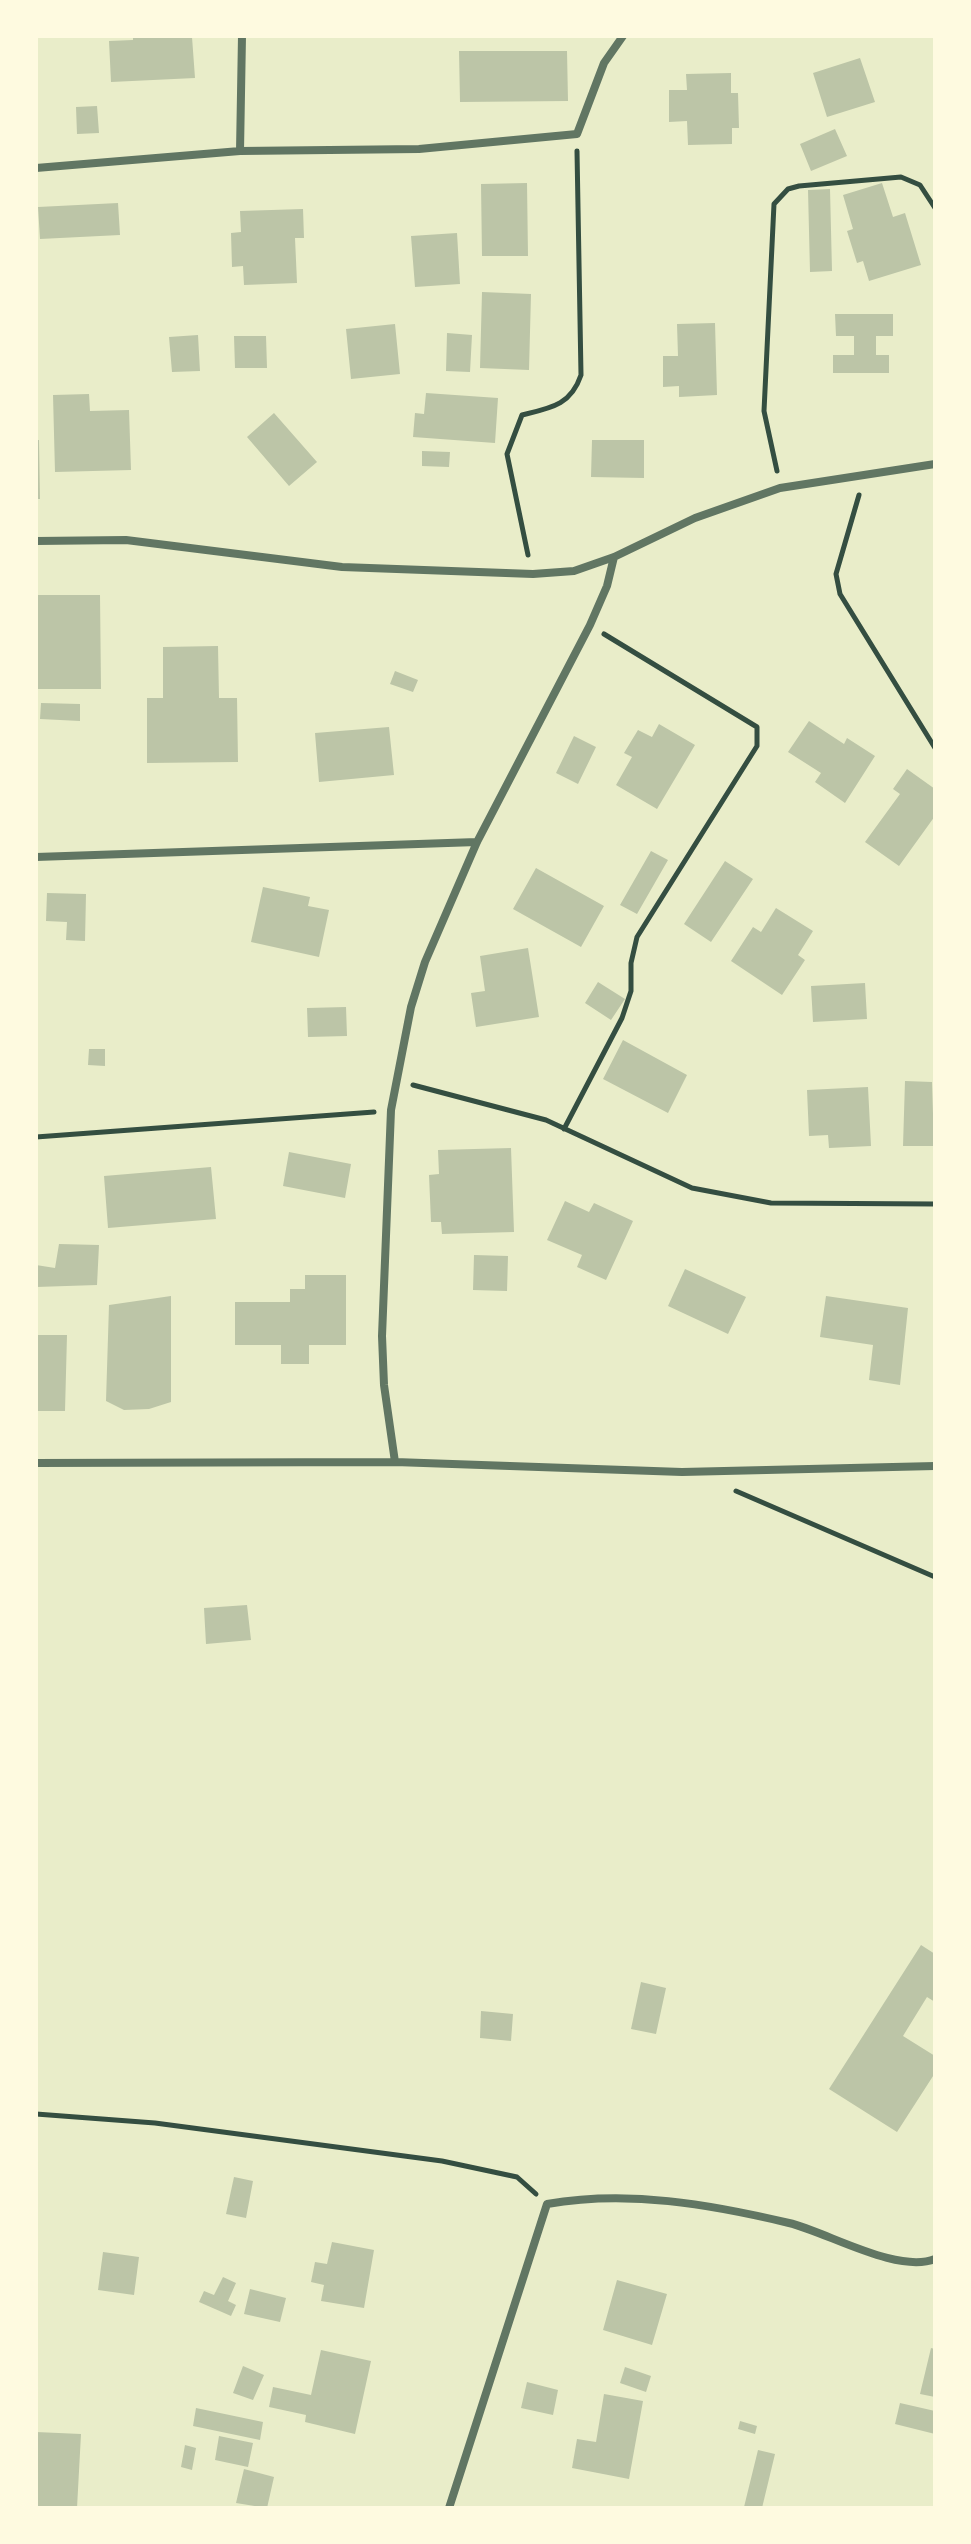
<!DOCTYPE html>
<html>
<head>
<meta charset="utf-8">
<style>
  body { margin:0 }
  #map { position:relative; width:971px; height:2544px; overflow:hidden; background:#e9edc9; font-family:"Work Sans",sans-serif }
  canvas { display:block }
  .frame { position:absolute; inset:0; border:38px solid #fefae0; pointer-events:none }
</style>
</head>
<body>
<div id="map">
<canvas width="971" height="2544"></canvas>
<div class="frame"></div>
</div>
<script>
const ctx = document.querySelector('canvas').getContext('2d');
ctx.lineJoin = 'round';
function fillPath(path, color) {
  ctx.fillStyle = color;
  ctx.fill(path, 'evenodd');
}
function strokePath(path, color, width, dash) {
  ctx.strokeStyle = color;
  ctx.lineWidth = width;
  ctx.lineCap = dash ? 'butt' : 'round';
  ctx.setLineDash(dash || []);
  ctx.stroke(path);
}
fillPath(new Path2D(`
  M133 36 192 37 195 78 111 82 109 41 133 40Z
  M459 51H567L568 101 460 102Z
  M860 58 875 102 827 117 813 73Z
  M731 73V93H738L739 128H732V144L688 145 687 121 669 122V90H687L686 74Z
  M97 106 99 133 77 134 76 107Z
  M835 129 847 156 811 171 800 144Z
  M527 183 528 256H482L481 184Z
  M882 183 893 217 905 213 921 265 869 281 863 261 857 263 847 231 853 229 843 195Z
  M830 189 832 271 810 272 808 190Z
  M118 203 120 235 40 239 38 207Z
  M303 209 304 238H295L297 283 244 285 243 266 232 267 231 233 241 232 240 211Z
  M457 233 460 284 415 287 411 236Z
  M482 292 531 294 529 370 480 368Z
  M835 314H893V336H876V355H889V373H833V355H854V336H836Z
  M715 323 717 395 679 397V386L663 387V356H678L677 324Z
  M395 324 400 374 351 379 346 329Z
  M447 333 472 335 470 372 446 371Z
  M198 335 200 371 172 372 169 337Z
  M234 336H266L267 368H235Z
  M426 393 498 398 495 443 413 437 415 413 424 414Z
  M89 394 90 411 129 410 131 470 55 472 53 395Z
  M274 413 317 462 289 486 247 437Z
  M36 440H39L40 499H36Z
  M592 440H644V478L591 477Z
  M422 451 450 452 449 467 422 466Z
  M36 595H100L101 689H36Z
  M218 646 219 698H237L238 762 147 763V698H163V647Z
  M395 671 418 680 413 692 390 684Z
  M41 703 80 704V721L40 719Z
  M809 721 844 744 847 738 875 756 845 803 815 782 821 773 788 752Z
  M659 724 695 745 657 809 616 785 632 757 624 753 638 730 652 737Z
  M389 727 394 775 319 782 315 733Z
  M574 736 596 747 578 784 556 773Z
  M907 769 935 789V816L899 866 865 842 900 794 893 789Z
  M651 851 668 860 637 914 620 905Z
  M725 861 753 879 711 942 684 924Z
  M536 868 604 906 581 947 513 909Z
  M263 887 310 897 308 906 329 910 319 957 251 942Z
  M47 893 86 894 85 941 66 940 67 922 46 921Z
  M776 908 813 931 798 955 805 960 782 995 731 961 753 927 761 932Z
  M528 948 539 1017 476 1027 471 993 485 991 480 956Z
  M598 982 625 999 611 1020 585 1003Z
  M865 983 867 1019 813 1022 811 986Z
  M346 1007 347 1036 308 1037 307 1008Z
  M623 1040 687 1075 668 1113 603 1079Z
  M89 1049H105V1066L88 1065Z
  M905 1081 932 1082 934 1146H903Z
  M868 1087 871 1146 829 1148 828 1135 809 1136 807 1090Z
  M511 1148 514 1232 442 1234 441 1222H431L429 1175 439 1174 438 1150Z
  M289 1152 351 1164 345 1198 283 1186Z
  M211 1167 216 1219 108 1228 104 1176Z
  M565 1201 589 1212 594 1203 633 1221 606 1280 577 1267 582 1255 547 1240Z
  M59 1244 99 1245 97 1285 36 1287V1265L55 1268Z
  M474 1255 508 1256 507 1291 473 1290Z
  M685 1269 746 1297 728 1334 668 1306Z
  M305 1275H346V1345H309V1364H281V1345H235V1302H290V1289H305Z
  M171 1296V1402L149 1409 124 1410 106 1401 109 1305Z
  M826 1296 908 1308 900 1385 869 1380 873 1345 820 1337Z
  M36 1335H67L65 1411H36Z
  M247 1605 251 1640 206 1644 204 1608Z
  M921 1945 935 1954V2002L927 1997 903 2036 935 2056V2073L897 2132 829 2089Z
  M641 1982 666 1988 656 2034 631 2029Z
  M481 2011 513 2014 511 2041 480 2038Z
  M234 2177 253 2181 246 2218 226 2214Z
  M332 2242 374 2250 364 2308 321 2301 324 2285 311 2282 315 2262 327 2264Z
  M103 2252 139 2257 134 2295 98 2290Z
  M223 2277 236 2283 228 2301 236 2305 231 2316 199 2302 204 2291 214 2295Z
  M617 2280 667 2294 652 2345 603 2330Z
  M250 2289 286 2298 280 2322 244 2314Z
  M931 2348 935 2349V2397L920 2394Z
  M321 2350 371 2361 355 2434 305 2422 306 2415 269 2407 273 2387 311 2395Z
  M243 2366 264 2375 253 2400 233 2393Z
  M625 2367 651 2376 646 2392 620 2383Z
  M527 2382 558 2390 553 2415 521 2408Z
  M604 2394 643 2401 629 2479 572 2468 577 2439 596 2442Z
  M900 2403 935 2411V2434L895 2424Z
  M196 2408 263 2422 260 2440 193 2426Z
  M740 2421 757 2426 755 2434 738 2429Z
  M36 2432 81 2434 77 2508H36Z
  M219 2436 253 2443 248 2467 215 2460Z
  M185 2445 196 2448 192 2470 181 2467Z
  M758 2450 775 2454 762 2508H749L744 2507Z
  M244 2469 274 2477 267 2508 236 2503Z`), '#bcc5a7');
strokePath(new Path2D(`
  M777 471 764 411 774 204 788 189 799 186 901 177 920 185 935 208
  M859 495 836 574 840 594 935 748
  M528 555 507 454 522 415C551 408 571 405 581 375L577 151
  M413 1085 546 1120 692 1188 771 1203 935 1204
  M564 1129 622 1018 631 991V963L637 937 757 746V727L604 634
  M36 1137 374 1112
  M736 1491 935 1577
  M36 2114 155 2123 442 2161 517 2177 536 2194`), '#344e41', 5);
strokePath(new Path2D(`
  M240 151 419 149 577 134 604 63 623 36
  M36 168 240 151 242 36
  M36 541 126 540 342 567 533 574 574 571 614 557 695 518 780 488 935 464
  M36 857 477 842
  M395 1462 384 1385 382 1336 391 1110 411 1007 425 962 477 842 590 625 607 586 614 557
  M36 1463 395 1462 682 1472 935 1466
  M449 2508 547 2204C628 2190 709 2204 789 2223 827 2232 897 2274 935 2259`), '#617663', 8);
</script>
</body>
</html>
